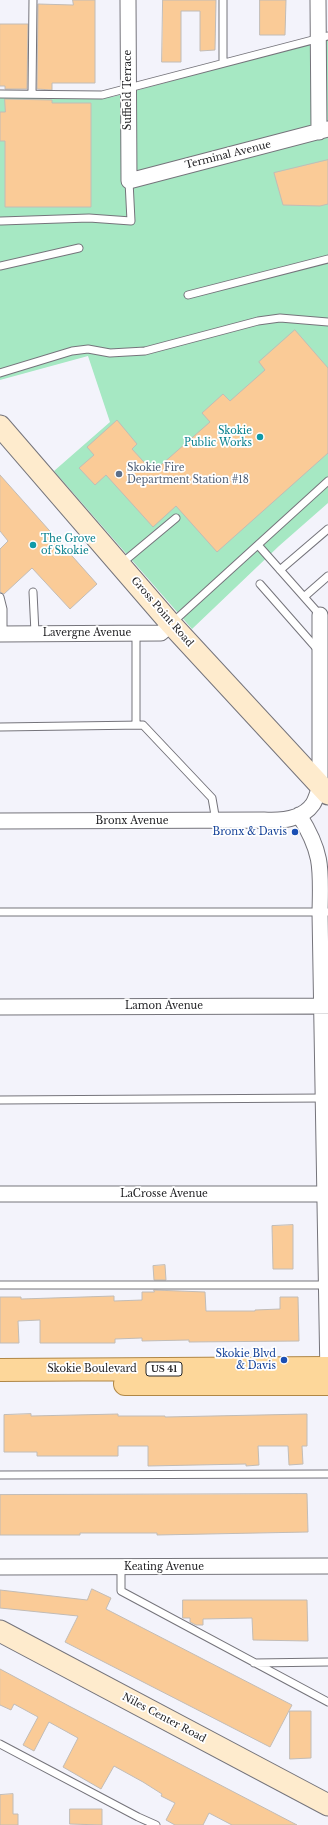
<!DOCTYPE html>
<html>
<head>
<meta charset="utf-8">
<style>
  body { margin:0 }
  canvas { display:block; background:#f3f3fb }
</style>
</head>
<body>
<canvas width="328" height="1825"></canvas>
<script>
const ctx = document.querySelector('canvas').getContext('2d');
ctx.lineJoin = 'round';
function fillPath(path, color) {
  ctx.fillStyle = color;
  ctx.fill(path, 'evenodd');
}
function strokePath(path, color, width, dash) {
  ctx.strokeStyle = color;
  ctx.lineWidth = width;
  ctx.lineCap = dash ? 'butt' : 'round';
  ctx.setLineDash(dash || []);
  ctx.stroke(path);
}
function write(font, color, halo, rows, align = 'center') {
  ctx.font = font + ' "Libre Baskerville",serif';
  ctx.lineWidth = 3.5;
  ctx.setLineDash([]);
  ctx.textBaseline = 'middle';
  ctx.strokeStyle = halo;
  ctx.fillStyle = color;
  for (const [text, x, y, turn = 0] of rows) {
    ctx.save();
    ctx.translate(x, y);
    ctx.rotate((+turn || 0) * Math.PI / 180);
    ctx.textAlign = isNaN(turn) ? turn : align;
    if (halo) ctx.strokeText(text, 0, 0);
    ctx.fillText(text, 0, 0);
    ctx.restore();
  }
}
fillPath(new Path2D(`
  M328 39V503L279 546 192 629 54 471 110 422 88 356 0 380V98L112 97Z`), '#a6e8c3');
const building = new Path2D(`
  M73 0H95V83H52V90L37 89 38 4 73 5Z
  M163 0H216L215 50 200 51V11H181V62H162Z
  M260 0H286L285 35H260Z
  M0 24H28L27 89H5V86H0Z
  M5 99 52 100V103H91V207H5V141H0V112H5Z
  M328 160V204L320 206 283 205 274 173Z
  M295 330 328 368V453L217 552 176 506 153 527 106 475 95 485 79 468 94 455 87 447 117 420 137 444 132 449 153 472 210 422 202 413 223 394 230 401 265 370 259 362Z
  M0 475 97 584 70 609 32 568 4 594 0 592V549L8 541 0 531Z
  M293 1225V1269H273L272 1226Z
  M165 1265 166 1280H154L153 1266Z
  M154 1290 205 1292 206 1311H255V1310L280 1309V1297H298L299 1341 189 1342V1340L142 1341V1338L115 1339V1343H40V1320L18 1321 19 1343H0V1297H21V1299L114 1296V1301L142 1300V1292H154Z
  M31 1414V1416L118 1414V1416H165V1417L307 1414V1446H302L303 1464 289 1465 288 1446H258L259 1465 246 1466V1464L148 1466V1446H118V1456H37V1452H4V1415Z
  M307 1494 308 1532 157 1535V1533H80V1535H0V1495Z
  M92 1589 111 1598 106 1609 292 1705 270 1747 65 1642 78 1616 0 1608V1590L87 1600Z
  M183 1600H307L308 1641 253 1640 252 1618 203 1619V1625H196L190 1622V1618H183Z
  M0 1669 69 1706 297 1825H232L209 1813 203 1825H175L166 1820 175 1803 161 1796 162 1794 143 1782 114 1766 101 1789 63 1767 78 1738 49 1722 34 1751 23 1745 38 1717 14 1704 11 1710 0 1705Z
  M290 1711H311V1758L290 1759Z
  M13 1794V1814H18V1825H0V1795Z
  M70 1809H102V1825L70 1824Z`);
fillPath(building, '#facb97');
strokePath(building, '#c2bcb6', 1);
const service = new Path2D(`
  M223 0V63
  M0 94 102 95 328 36
  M32 94 33 0
  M1 221 89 218 131 221 129 181
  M0 266 79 248
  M188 295 328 259
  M0 373 72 351 88 349 110 353 145 351 258 321 280 318 328 322
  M258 545 320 615
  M122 563 176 518
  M280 570 328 529
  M260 584 318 650
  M33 592 35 633
  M0 597 3 609V634
  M304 597 328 576
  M173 622 328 481
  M136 633V725
  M0 727 143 725 212 798 216 821
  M0 912H328
  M0 1100 324 1098
  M0 1285H328
  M0 1475 328 1474
  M121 1567V1591L328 1702
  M254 1663 328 1662
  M0 1744 138 1817 156 1825`);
const minor = new Path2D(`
  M128 0 129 181 328 129
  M318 0 319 132
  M0 634 161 633 171 624
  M299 815C323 853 321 869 320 912L328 1377
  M0 821 264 820C281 821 302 820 313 804 316 799 318 792 320 786V615
  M0 1007 328 1006
  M0 1194H328
  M0 1567 328 1566`);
const secondary = new Path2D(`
  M0 426 171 624 328 794
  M0 1631 328 1805`);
const primary = new Path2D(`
  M0 1370 328 1368
  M125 1384H328`);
strokePath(service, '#75747b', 9);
strokePath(minor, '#75747b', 17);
strokePath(secondary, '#75747b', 23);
strokePath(primary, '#b08746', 24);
strokePath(service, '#fff', 7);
strokePath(minor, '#fff', 15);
strokePath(secondary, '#feebcd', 21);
strokePath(primary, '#fdd79a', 22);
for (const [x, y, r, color] of [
  [260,437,4,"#0f9aa8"],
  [119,474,4,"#5c6f8a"],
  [33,545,4,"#0f9aa8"],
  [295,832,4,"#1a4fb4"],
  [284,1360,4,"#1a4fb4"]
]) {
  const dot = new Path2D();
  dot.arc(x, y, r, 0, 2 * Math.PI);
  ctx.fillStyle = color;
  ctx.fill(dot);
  strokePath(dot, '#fff', 1.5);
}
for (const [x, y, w] of [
  [164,1369,36]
]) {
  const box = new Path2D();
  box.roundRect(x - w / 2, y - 7, w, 14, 3);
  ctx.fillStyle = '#fff';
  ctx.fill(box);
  strokePath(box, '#242427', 1);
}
write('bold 9px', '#242427', null, [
  ["US 41",164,1369]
]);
write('10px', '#242427', '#fff', [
  ["Suffield Terrace",128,90,-90],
  ["Terminal Avenue",228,155,-14],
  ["Gross Point Road",162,612,49],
  ["Lavergne Avenue",87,633],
  ["Bronx Avenue",132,821],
  ["Lamon Avenue",164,1006],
  ["LaCrosse Avenue",164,1194],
  ["Skokie Boulevard",92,1369],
  ["Keating Avenue",164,1567],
  ["Niles Center Road",164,1718,28]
]);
write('10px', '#0d838f', '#fff', [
  ["Skokie",252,431],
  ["Public Works",252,443],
  ["The Grove",41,539,"left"],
  ["of Skokie",41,551,"left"]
], 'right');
write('10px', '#4e5e75', '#fff', [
  ["Skokie Fire",127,468],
  ["Department Station #18",127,480]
], 'left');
write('10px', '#164399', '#fff', [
  ["Bronx & Davis",287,832],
  ["Skokie Blvd",276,1354],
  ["& Davis",276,1366]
], 'right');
</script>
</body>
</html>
